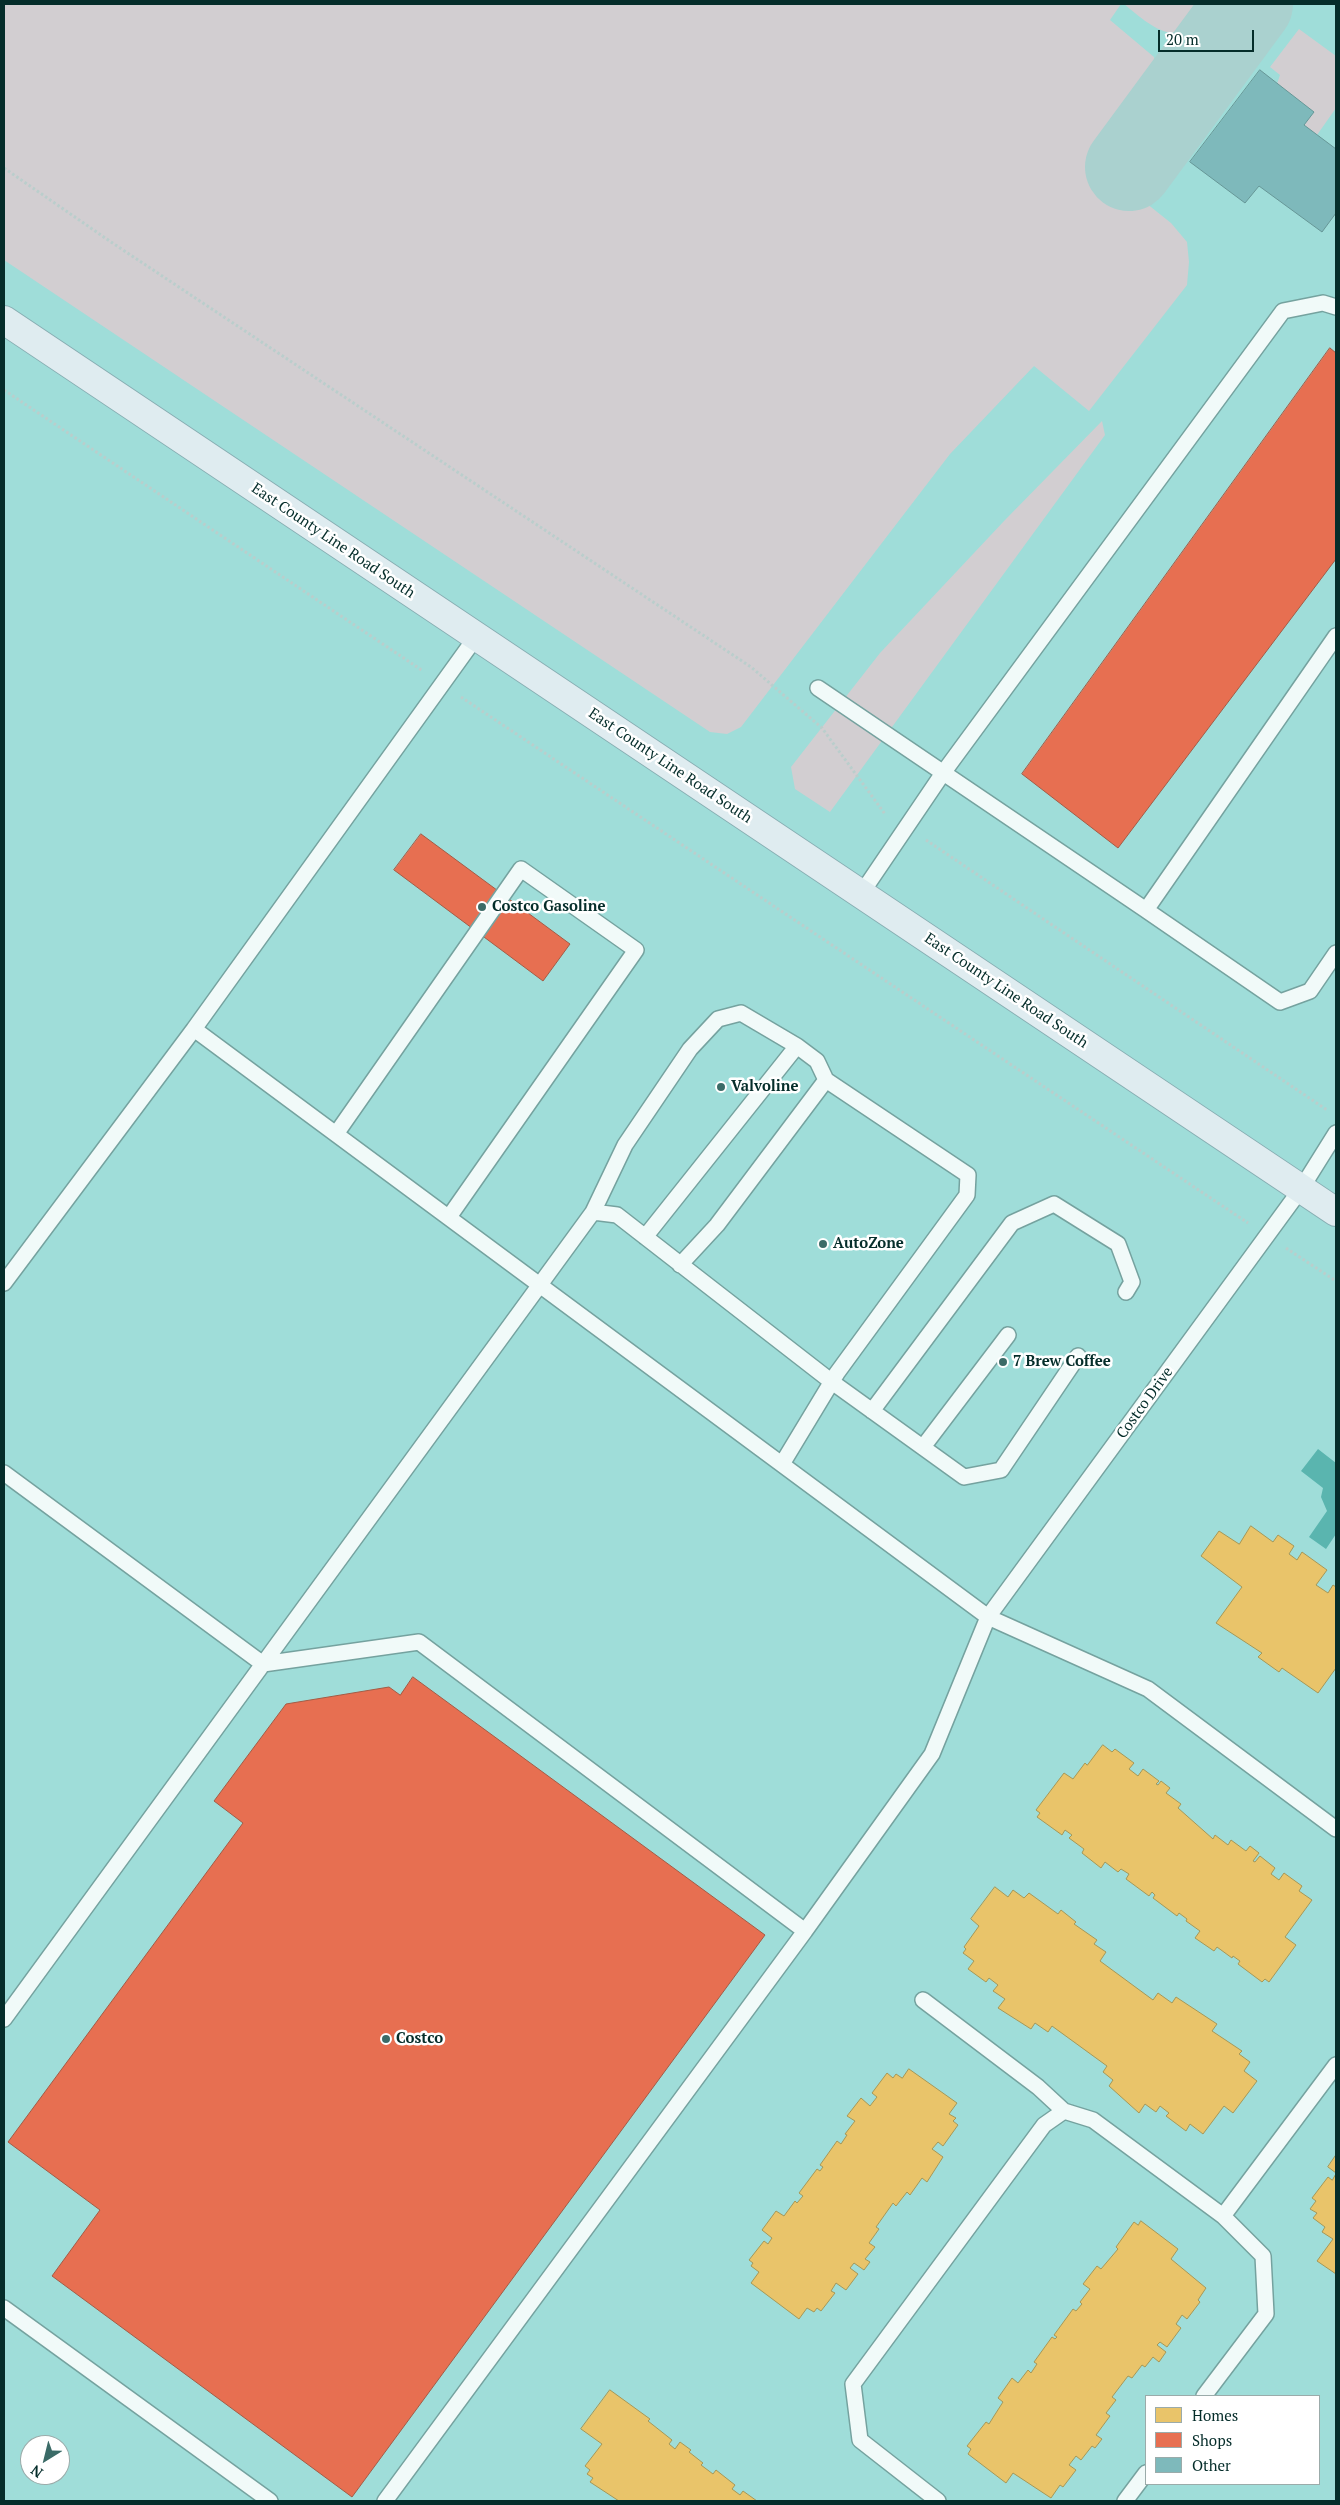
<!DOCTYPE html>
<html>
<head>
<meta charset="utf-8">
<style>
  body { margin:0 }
  #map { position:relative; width:1340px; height:2505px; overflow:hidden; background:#9fddd9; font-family:"PT Serif",serif }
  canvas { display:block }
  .frame { position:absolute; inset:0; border:5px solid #052d2a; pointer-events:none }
  .legend { position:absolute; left:1145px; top:2395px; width:175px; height:90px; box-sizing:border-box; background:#fff; border:1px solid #9babaa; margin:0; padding:6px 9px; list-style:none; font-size:15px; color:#052d2a }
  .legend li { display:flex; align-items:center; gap:10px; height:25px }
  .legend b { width:25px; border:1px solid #9babaa }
  .north { position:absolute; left:20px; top:2435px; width:50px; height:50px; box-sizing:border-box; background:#fff; border:1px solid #9babaa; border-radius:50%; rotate:216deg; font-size:14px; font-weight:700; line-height:20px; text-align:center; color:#052d2a }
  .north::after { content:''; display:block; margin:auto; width:18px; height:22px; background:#3b6b67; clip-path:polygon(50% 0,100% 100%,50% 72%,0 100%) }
  .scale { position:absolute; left:1158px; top:30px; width:96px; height:22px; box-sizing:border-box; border:2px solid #052d2a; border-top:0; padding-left:6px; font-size:15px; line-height:18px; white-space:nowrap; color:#052d2a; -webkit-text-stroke:4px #fff; paint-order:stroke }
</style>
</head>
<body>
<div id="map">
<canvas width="1340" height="2505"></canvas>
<div class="frame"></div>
<ul class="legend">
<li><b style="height:14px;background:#e9c46a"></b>Homes</li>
<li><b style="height:14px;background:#e76f51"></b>Shops</li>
<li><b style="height:14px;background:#7eb9bb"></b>Other</li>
</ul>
<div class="north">N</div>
<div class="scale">20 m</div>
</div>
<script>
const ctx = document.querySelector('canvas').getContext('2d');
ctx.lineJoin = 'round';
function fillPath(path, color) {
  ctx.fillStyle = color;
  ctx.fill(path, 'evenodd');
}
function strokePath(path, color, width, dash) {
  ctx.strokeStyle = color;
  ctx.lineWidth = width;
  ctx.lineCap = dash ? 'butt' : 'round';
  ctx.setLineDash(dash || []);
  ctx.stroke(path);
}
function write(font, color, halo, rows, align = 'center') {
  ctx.font = font + ' "PT Serif",serif';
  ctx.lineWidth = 5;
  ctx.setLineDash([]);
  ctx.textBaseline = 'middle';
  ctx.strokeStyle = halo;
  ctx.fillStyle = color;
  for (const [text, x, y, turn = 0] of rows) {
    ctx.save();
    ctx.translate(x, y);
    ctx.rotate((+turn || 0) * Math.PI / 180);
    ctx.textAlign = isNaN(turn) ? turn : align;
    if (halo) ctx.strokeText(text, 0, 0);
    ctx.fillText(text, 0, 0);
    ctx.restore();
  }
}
fillPath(new Path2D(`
  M4 4H1121L1110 20 1154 57 1156 67 1150 82 1092 160 1171 223 1187 242 1189 262 1187 285 1089 411 1034 366 950 454 741 727 727 734 710 732 4 260Z
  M1124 4H1194C1185 57 1148 24 1124 4Z
  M1299 29 1336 56V108L1317 135 1304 125 1314 112 1277 84 1280 75 1270 67Z
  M1102 421 1105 435 830 812 795 789 791 767 880 653 1005 520Z`), '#d2ced1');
fillPath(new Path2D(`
  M1318 1449 1336 1463V1534L1326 1549 1309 1537 1327 1511 1321 1497 1323 1488 1301 1471Z`), '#5ab5af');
const homes = new Path2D(`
  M1251 1526 1273 1542 1278 1535 1294 1546 1289 1554 1297 1560 1302 1552 1327 1570 1316 1585 1328 1593 1333 1585 1336 1587V1668L1318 1693 1282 1668 1279 1672 1258 1657 1262 1653 1216 1623 1242 1587 1201 1556 1219 1531 1239 1544Z
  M1103 1745 1112 1752 1115 1749 1134 1763 1129 1769 1138 1776 1143 1769 1159 1781 1156 1784 1158 1785 1161 1781 1170 1788 1166 1793 1181 1804 1178 1808 1213 1839 1215 1835 1228 1845 1231 1840 1246 1851 1250 1846 1259 1853 1253 1861 1255 1862 1260 1856 1275 1868 1271 1874 1279 1880 1284 1873 1302 1886 1299 1891 1312 1900 1285 1937 1296 1945 1269 1982 1265 1979 1262 1982 1238 1964 1240 1961 1233 1956 1232 1958 1217 1947 1214 1951 1195 1938 1200 1931 1186 1921 1187 1919 1179 1913 1177 1916 1153 1898 1155 1895 1152 1892 1149 1896 1126 1879 1129 1874 1121 1869 1118 1872 1105 1862 1101 1868 1082 1853 1084 1849 1069 1838 1072 1835 1065 1830 1062 1835 1037 1817 1040 1813 1036 1810 1064 1773 1073 1779 1085 1763 1087 1765Z
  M995 1887 1008 1897 1013 1890 1024 1898 1029 1893 1058 1914 1061 1910 1076 1922 1074 1924 1097 1940 1094 1944 1106 1952 1100 1961 1153 2000 1158 1993 1172 2003 1176 1997 1217 2024 1212 2031 1242 2051 1239 2054 1250 2062 1244 2071 1257 2081 1233 2113 1224 2106 1203 2134 1190 2124 1186 2131 1166 2116 1169 2113 1160 2106 1156 2112 1145 2104 1139 2113 1109 2086 1113 2080 1103 2072 1107 2066 1052 2026 1048 2032 1035 2023 1031 2029 998 2008 1005 1999 993 1991 998 1985 989 1978 986 1982 968 1969 974 1961 963 1953 966 1949 964 1947 979 1926 971 1919Z
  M909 2069 957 2103 949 2114 956 2118 953 2121 958 2125 943 2146 938 2142 932 2149 943 2157 927 2182 922 2178 910 2195 907 2192 896 2206 893 2203 876 2227 879 2229 869 2243 875 2247 865 2259 870 2262 864 2270 854 2263 850 2268 858 2274 846 2290 836 2283 831 2291 835 2293 821 2311 817 2308 814 2312 807 2308 799 2319 751 2283 759 2272 751 2266 753 2263 749 2260 764 2241 768 2244 772 2238 762 2230 776 2211 784 2216 795 2201 797 2203 803 2196 799 2193 817 2169 820 2171 823 2167 820 2165 837 2141 841 2144 847 2135 845 2134 855 2121 847 2116 861 2098 870 2106 877 2097 872 2093 887 2073 893 2078 896 2074 902 2078Z
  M1336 2155V2173L1328 2167Z
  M1336 2174V2274L1317 2261 1333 2239 1322 2232 1325 2227 1313 2218 1317 2213 1310 2209 1316 2201 1312 2198 1328 2177 1332 2180Z
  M1141 2221 1178 2249 1171 2259 1206 2288 1198 2300 1200 2302 1187 2319 1182 2315 1176 2324 1181 2328 1167 2347 1160 2342 1157 2345 1166 2352 1159 2362 1153 2357 1145 2367 1142 2365 1132 2378 1128 2376 1112 2397 1116 2400 1106 2413 1110 2416 1096 2435 1102 2439 1095 2448 1092 2446 1081 2460 1076 2456 1069 2465 1076 2470 1063 2487 1060 2485 1051 2498 1013 2473 1006 2483 968 2454 971 2449 967 2446 986 2422 989 2424 994 2416 1003 2402 998 2398 1012 2378 1018 2383 1028 2370 1031 2373 1037 2364 1034 2362 1052 2337 1055 2339 1057 2337 1054 2335 1073 2309 1076 2311 1082 2304 1080 2302 1090 2289 1083 2284 1097 2266 1101 2269 1118 2249 1116 2247 1134 2222 1138 2225Z
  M610 2390 650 2419 648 2421 672 2440 669 2444 675 2449 680 2442 691 2450 689 2452 703 2463 701 2465 713 2474 716 2470 735 2485 732 2489 740 2495 743 2491 757 2501H619L590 2482 593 2478 587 2474 590 2470 585 2466 602 2444 581 2429Z`);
fillPath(homes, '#e9c46a');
strokePath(homes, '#a59757', 1);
const shops = new Path2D(`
  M1330 348 1336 353V559L1118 848 1022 774Z
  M421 834 570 944 543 981 394 870Z
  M413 1677 765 1935 352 2497 52 2276 100 2210 8 2142 243 1823 214 1801 286 1704 389 1687 400 1695Z`);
fillPath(shops, '#e76f51');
strokePath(shops, '#a35b45', 1);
strokePath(new Path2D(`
  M1129 167 1249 4`), '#aad1cf', 88);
const building = new Path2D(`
  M1260 70 1314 112 1304 125 1336 149V213L1322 232 1259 186 1245 203 1190 162Z`);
fillPath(building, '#7eb9bb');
strokePath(building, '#669696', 1);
const service = new Path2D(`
  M1336 636 1146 910 1280 1002 1310 991 1336 953
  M476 637 194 1029 988 1617 1148 1689 1336 1829
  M818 688 1146 910
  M861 894 943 773 1283 311 1323 303 1336 307
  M336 1134 521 869 636 950 449 1217
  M593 1212 625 1145 690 1049 718 1019 741 1013 797 1046 817 1061 826 1080 968 1175 967 1195 837 1373 782 1464
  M645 1237 797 1046
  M680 1265 717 1225 826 1080
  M4 1283 194 1029
  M872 1411 1012 1223 1054 1204 1118 1244 1132 1282 1126 1292
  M923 1447 1008 1335
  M4 1473 263 1664 593 1212 617 1215 832 1382 964 1477 1001 1470 1078 1356
  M923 2000 1038 2087 1064 2111
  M4 2019 263 1664 419 1642 805 1931 932 1754 988 1617 1301 1189 1336 1133
  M4 2308 270 2501
  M1204 2396 1266 2314 1263 2256 1223 2216 1336 2065
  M385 2501 805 1931
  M938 2501 860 2440 853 2384 1044 2125 1064 2111 1093 2120 1223 2216
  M1125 2501 1146 2473`);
const primary = new Path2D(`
  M4 320 1336 1212`);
strokePath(service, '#75a29f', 18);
strokePath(primary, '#87adb2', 30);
strokePath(new Path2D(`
  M4 168 111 242 751 667 822 728 885 814
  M4 390 423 671
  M461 697 1248 1223
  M926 840 1327 1110
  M1286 1248 1336 1281`), '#bacecc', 3, [2.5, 2.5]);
strokePath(service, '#f1faf9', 15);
strokePath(primary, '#dfecf0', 28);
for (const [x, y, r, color] of [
  [482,907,5,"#3b6b67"],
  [721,1087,5,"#3b6b67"],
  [823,1244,5,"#3b6b67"],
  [1003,1362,5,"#3b6b67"],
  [386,2039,5,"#3b6b67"]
]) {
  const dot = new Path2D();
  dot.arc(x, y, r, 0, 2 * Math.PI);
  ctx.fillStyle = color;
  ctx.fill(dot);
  strokePath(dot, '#fff', 2);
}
write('15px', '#052d2a', '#fff', [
  ["East County Line Road South",333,541,34],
  ["East County Line Road South",670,766,34],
  ["East County Line Road South",1006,991,34],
  ["Costco Drive",1145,1403,-54]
]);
write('bold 15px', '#052d2a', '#fff', [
  ["Costco Gasoline",492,907],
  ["Valvoline",731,1087],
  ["AutoZone",833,1244],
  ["7 Brew Coffee",1013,1362],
  ["Costco",396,2039]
], 'left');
</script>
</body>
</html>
